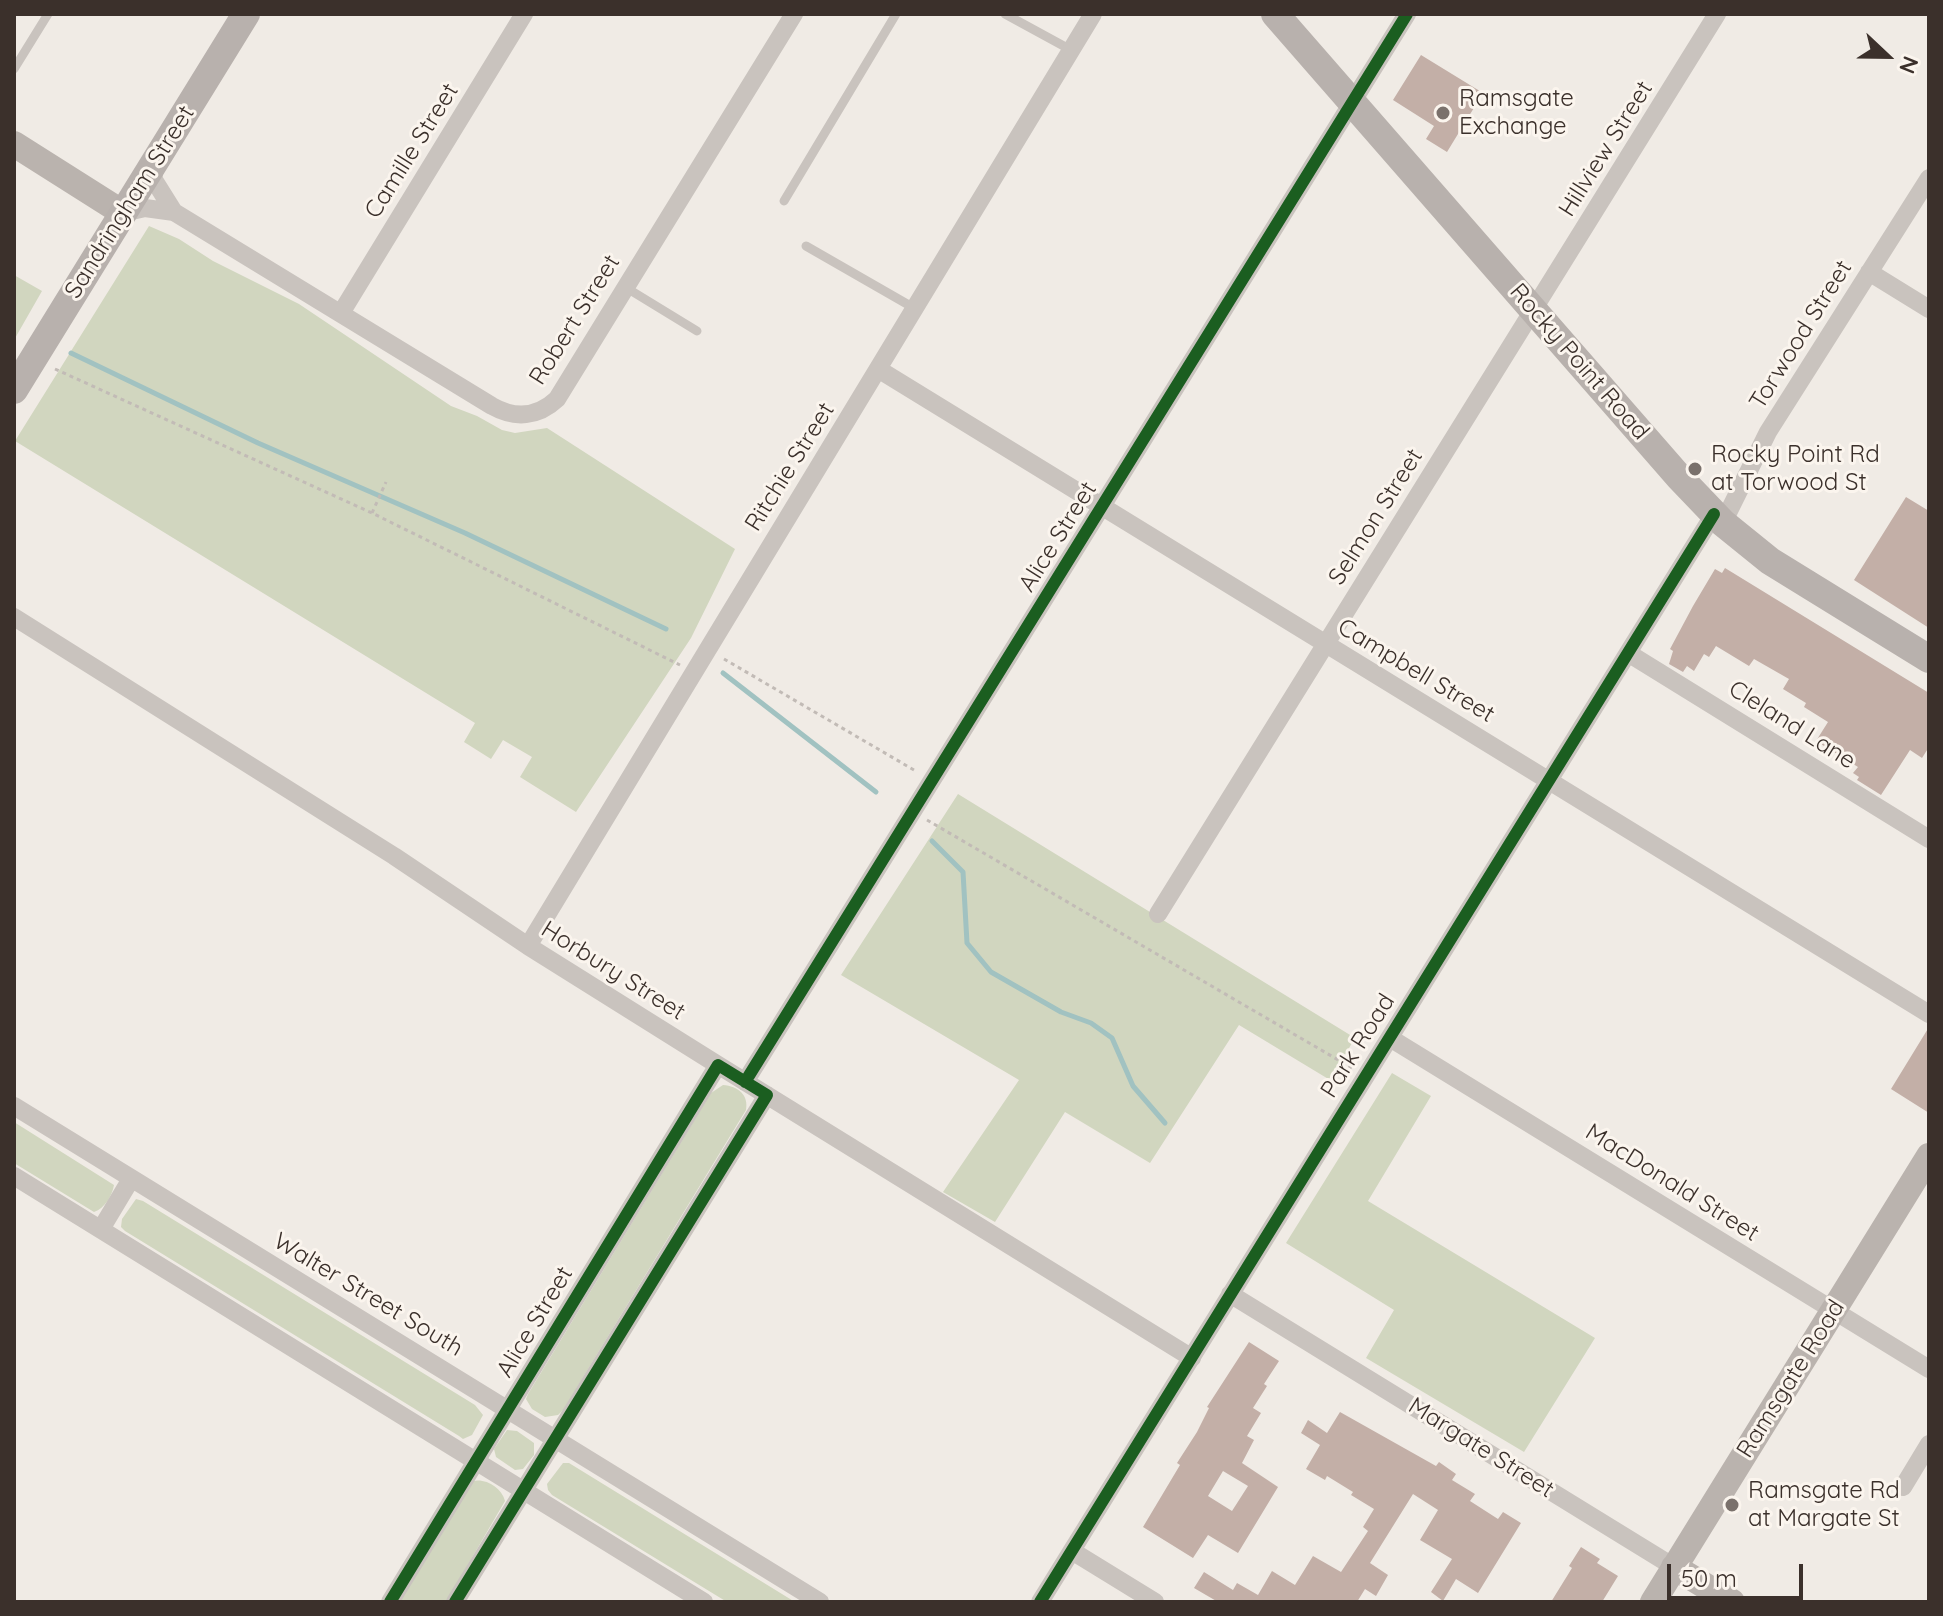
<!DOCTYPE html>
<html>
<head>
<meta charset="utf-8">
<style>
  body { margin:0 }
  #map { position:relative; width:1943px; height:1616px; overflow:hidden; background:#f0ebe5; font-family:Quicksand,sans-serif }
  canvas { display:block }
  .frame { position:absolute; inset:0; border:16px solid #3b302b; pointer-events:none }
  .north { position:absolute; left:1847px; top:16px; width:80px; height:80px; -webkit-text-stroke:6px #fbf5ee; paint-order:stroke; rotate:112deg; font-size:22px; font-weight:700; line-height:32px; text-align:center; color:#3b302b }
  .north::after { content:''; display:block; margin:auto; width:28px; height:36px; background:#3b302b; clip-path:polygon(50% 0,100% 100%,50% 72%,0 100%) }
  .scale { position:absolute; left:1667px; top:1564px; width:136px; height:36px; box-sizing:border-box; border:4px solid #3b302b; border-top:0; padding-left:10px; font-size:24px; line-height:28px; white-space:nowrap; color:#3b302b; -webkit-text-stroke:6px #fbf5ee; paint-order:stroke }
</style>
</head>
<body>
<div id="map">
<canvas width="1943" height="1616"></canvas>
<div class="frame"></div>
<div class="north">N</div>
<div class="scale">50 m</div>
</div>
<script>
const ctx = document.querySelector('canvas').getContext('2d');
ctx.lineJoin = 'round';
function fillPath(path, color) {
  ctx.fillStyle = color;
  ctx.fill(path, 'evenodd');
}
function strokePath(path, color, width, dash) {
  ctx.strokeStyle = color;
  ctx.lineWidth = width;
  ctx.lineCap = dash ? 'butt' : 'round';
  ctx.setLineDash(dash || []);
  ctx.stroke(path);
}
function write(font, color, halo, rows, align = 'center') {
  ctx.font = font + ' Quicksand,sans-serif';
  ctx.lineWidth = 6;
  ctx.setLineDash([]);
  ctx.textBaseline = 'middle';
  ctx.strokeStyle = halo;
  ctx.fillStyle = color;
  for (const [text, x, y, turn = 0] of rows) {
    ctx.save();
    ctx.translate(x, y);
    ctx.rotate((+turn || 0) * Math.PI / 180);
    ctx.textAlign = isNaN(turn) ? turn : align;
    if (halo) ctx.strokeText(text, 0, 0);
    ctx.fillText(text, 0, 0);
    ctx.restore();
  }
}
fillPath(new Path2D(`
  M149 226 179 239 213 261 299 304 451 406 477 416 502 430 515 433 547 428 735 549 691 638 576 812 520 777 532 757 503 740 491 759 464 742 475 723 15 441Z
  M14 275 42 291 14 340Z
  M958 794 1355 1038 1330 1080 1239 1025 1150 1163 1065 1112 995 1222 943 1192 1019 1080 841 975Z
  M1392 1073 1431 1096 1368 1201 1595 1338 1524 1452 1366 1358 1394 1310 1286 1243Z
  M723 1085C738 1086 749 1095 746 1110L563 1410 558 1415 545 1417 532 1409 526 1399 528 1394 711 1093Z
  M14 1122 114 1185C112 1196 105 1208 94 1212L14 1163Z
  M136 1199 143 1201 475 1405 483 1415 472 1435 463 1439 459 1436 125 1231 121 1227 122 1219Z
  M507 1430 517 1431 534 1443V1455L523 1469 515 1470 496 1457 494 1449Z
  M563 1463H569L795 1602H727L552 1495 548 1490 547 1484Z
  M473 1481C486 1478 502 1488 505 1501L446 1602H398Z`), '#d1d6bf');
strokePath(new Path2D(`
  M71 353 258 443 465 533 666 629
  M723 673 876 792
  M932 841 963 872 967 943 991 972 1061 1012 1091 1023 1112 1038 1133 1086 1165 1123`), '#a1c2c1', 5);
fillPath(new Path2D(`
  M1421 55 1483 93 1447 152 1426 139 1434 126 1393 100Z
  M1906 497 1929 511V628L1854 580Z
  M1725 568 1929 693V747L1922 758 1910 750 1881 795 1857 780 1859 777 1853 773 1858 767 1816 741 1828 722 1804 707 1806 703 1783 689 1789 679 1754 659 1749 666 1716 646 1709 657 1704 654 1694 671 1687 666 1683 672 1669 664 1673 651 1670 649 1693 606 1715 569 1722 573Z
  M1929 1027V1113L1891 1089Z
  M1249 1342 1279 1361 1264 1384 1267 1386 1253 1408 1261 1413 1247 1436 1254 1440 1242 1463 1278 1487 1238 1553 1208 1535 1193 1558 1143 1527 1180 1465 1177 1463 1197 1432 1209 1408 1207 1407ZM1223 1471 1248 1486 1232 1511 1208 1496Z
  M1340 1412 1436 1466 1439 1462 1456 1474 1452 1480 1475 1494 1470 1501 1498 1519 1503 1512 1521 1523 1478 1593 1456 1579 1443 1601 1431 1592 1452 1559 1420 1540 1438 1510 1413 1494 1370 1563 1388 1575 1376 1596 1365 1589 1357 1602H1218L1194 1588 1204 1572 1233 1590 1237 1583 1258 1595 1272 1571 1295 1585 1313 1556 1341 1572 1368 1531 1363 1527 1374 1509 1351 1495 1353 1492 1327 1476 1325 1480 1306 1469 1320 1445 1301 1433 1308 1420 1327 1433Z
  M1581 1547 1600 1559 1597 1563 1618 1576 1602 1602H1551L1572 1568 1569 1566Z`), '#c3afa7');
strokePath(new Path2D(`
  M55 369 372 513 680 665
  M372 513 386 482
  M724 659 914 770
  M927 820 1352 1068`), '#c2bbb6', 3, [4, 4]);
strokePath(new Path2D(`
  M1005 14 1071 50
  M14 69 48 14
  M784 201 896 14
  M806 246 914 308
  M625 287 697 331`), '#c9c3be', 9);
strokePath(new Path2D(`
  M153 163 154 180 174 212 492 406C515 419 538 417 557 399L794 14
  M123 213 145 208 174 212
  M1869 272 1929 309
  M341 313 524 14
  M878 369 1929 1014
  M1723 523 1768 432 1929 178
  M14 617 394 856 528 946 718 1065 1192 1358
  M1628 653 1929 839
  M1158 914 1717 14
  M528 946 1093 14
  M1390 1038 1929 1369
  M745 1082 1407 14
  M14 1106 820 1602
  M14 1176 704 1602
  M101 1229 131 1179
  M1230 1294 1674 1567
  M1903 1487 1929 1444
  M1072 1551 1155 1602
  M390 1602 718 1065
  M455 1602 767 1095
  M1040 1602 1714 514`), '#c9c3be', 18);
strokePath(new Path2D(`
  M14 144 123 213
  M1674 1567 1732 1602
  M1653 1602 1929 1156`), '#bab3ae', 26);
strokePath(new Path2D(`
  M1275 14 1679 477 1723 523 1770 561 1929 659
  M14 390 246 14`), '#b8b1ad', 28);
strokePath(new Path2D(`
  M745 1082 1407 14
  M390 1602 718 1065 767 1095 455 1602
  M1040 1602 1714 514`), '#1b5e20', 12);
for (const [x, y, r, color] of [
  [1443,113,8,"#7a716c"],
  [1695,469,8,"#7a716c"],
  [1732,1505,8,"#7a716c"]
]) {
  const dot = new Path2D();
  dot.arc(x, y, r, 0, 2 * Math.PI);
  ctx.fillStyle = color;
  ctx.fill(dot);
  strokePath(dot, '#fbf5ee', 3);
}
write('24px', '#3b302b', '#fbf5ee', [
  ["Ramsgate",1459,99],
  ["Exchange",1459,127],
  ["Rocky Point Rd",1711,455],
  ["at Torwood St",1711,483],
  ["Ramsgate Rd",1748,1491],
  ["at Margate St",1748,1519]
], 'left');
write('24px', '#3b302b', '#fbf5ee', [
  ["Hillview Street",1606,149,-58],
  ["Camille Street",412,151,-58],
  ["Sandringham Street",130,202,-58],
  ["Robert Street",575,320,-58],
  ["Torwood Street",1801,335,-58],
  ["Rocky Point Road",1579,362,49],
  ["Ritchie Street",790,467,-58],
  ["Selmon Street",1376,517,-58],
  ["Alice Street",1058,537,-58],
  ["Campbell Street",1416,671,31],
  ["Cleland Lane",1792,725,32],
  ["Horbury Street",613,971,32],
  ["Park Road",1358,1046,-58],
  ["MacDonald Street",1672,1183,32],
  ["Walter Street South",368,1295,31],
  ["Alice Street",535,1322,-59],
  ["Ramsgate Road",1791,1379,-58],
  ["Margate Street",1481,1448,32]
]);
</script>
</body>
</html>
